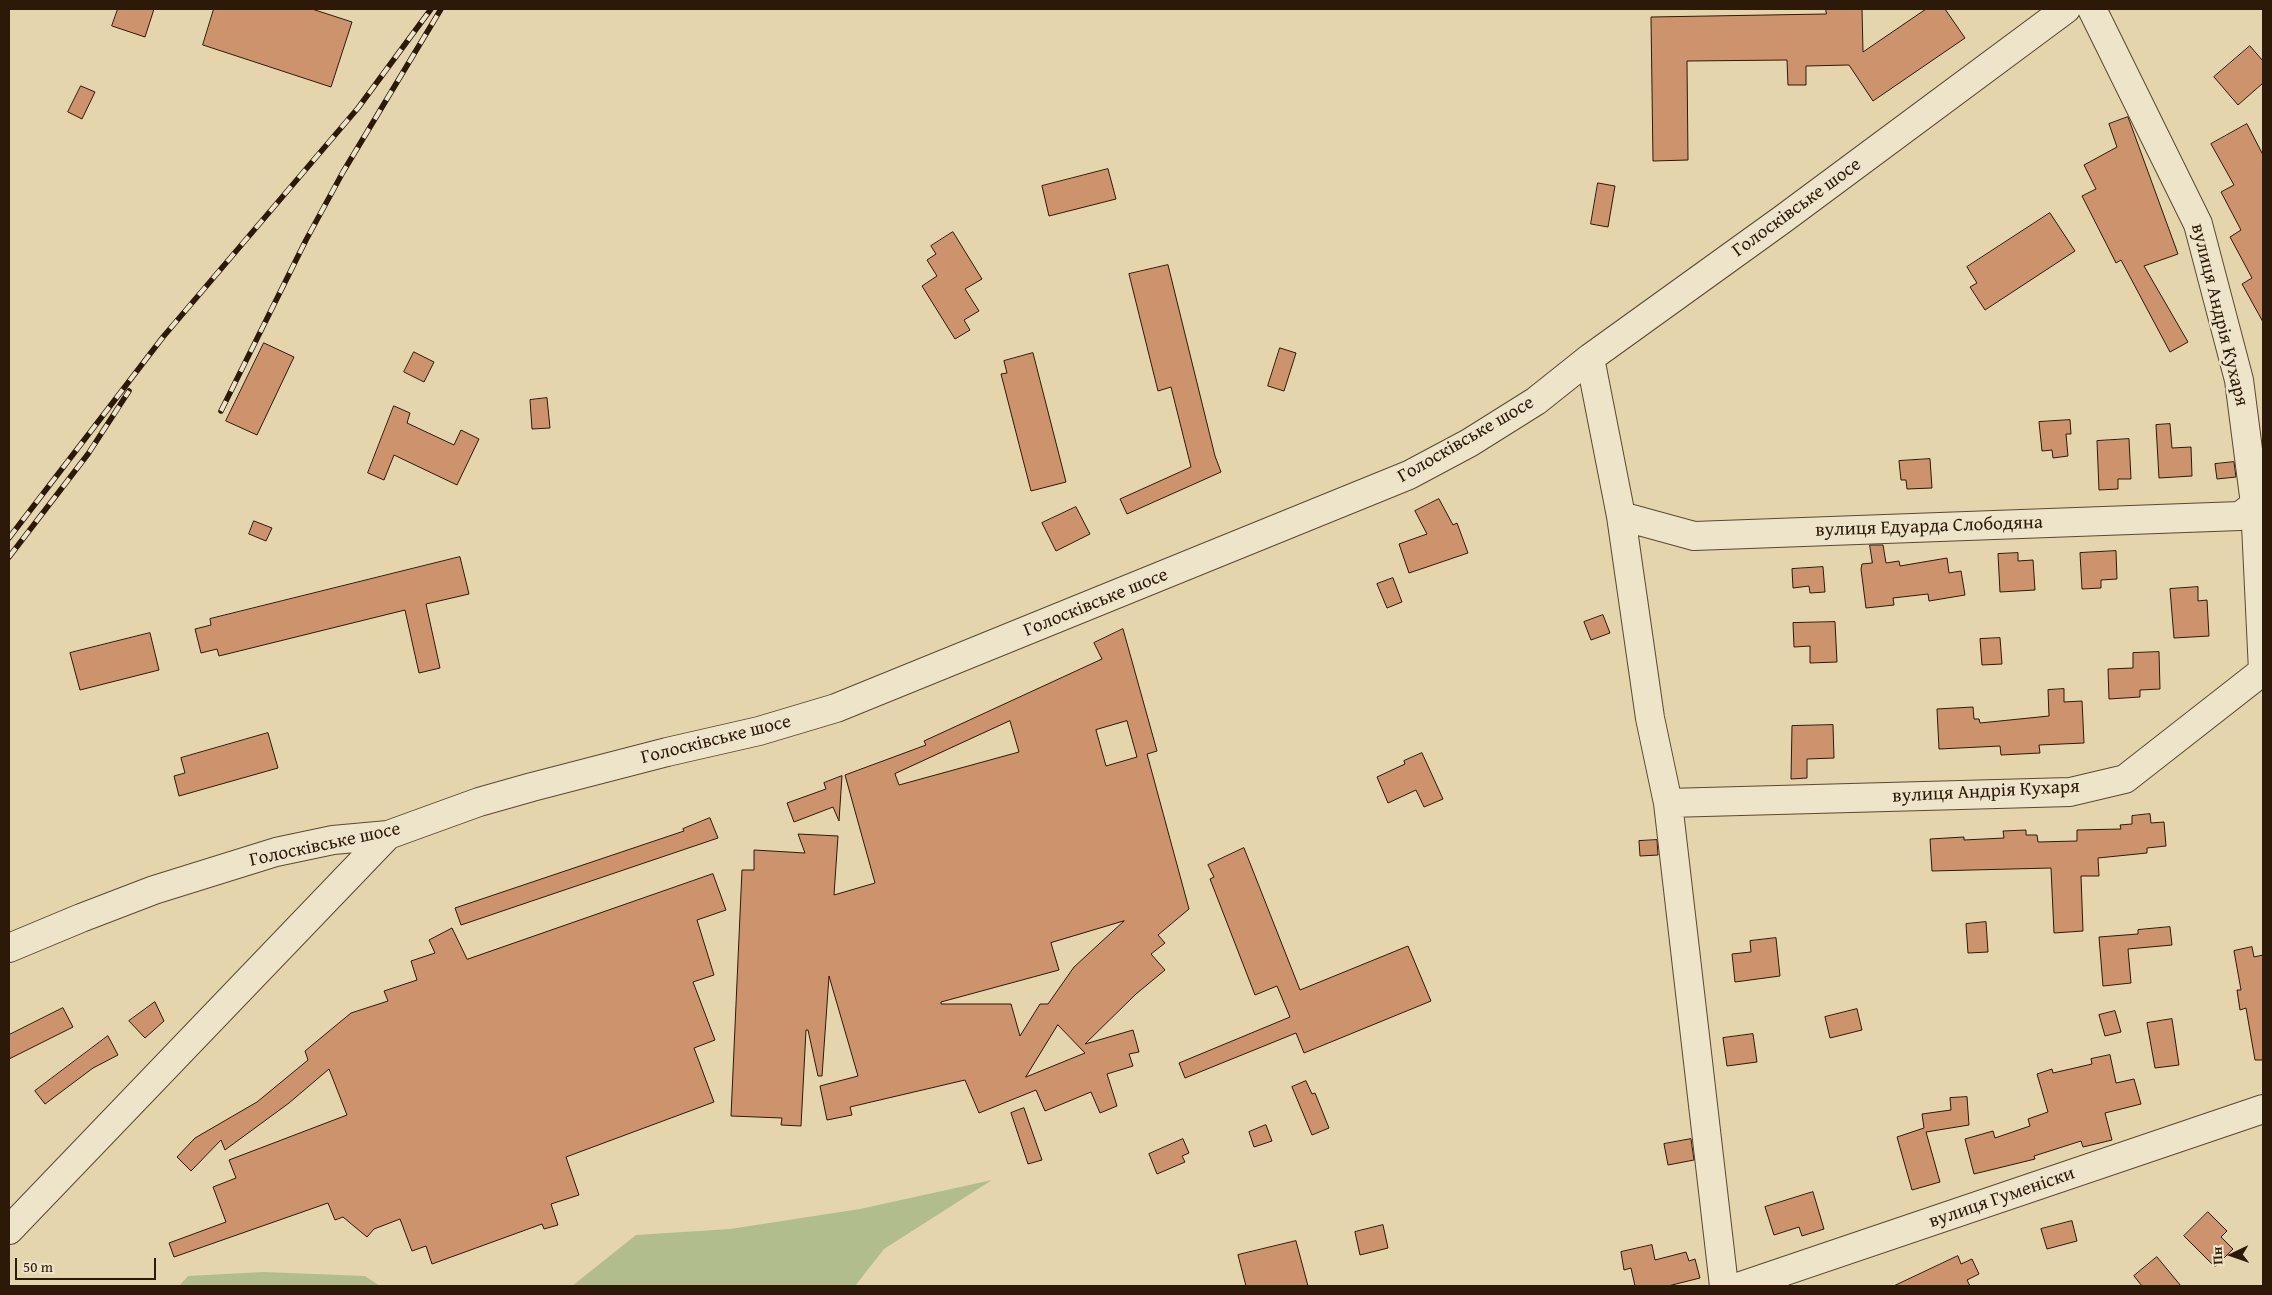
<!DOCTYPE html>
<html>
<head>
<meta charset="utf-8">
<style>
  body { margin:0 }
  #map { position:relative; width:2272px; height:1295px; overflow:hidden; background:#e4d5ac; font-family:"Gentium Book Plus",serif }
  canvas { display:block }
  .frame { position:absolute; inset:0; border:10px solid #2d1908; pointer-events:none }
  .north { position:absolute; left:2207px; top:1230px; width:50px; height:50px; -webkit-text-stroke:4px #ede4c9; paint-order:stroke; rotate:267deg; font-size:14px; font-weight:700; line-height:20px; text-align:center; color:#2d1908 }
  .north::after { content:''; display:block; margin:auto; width:18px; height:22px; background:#2d1908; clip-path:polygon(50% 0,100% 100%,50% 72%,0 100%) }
  .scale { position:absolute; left:15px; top:1258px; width:141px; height:22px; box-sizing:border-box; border:2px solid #2d1908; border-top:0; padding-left:6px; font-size:15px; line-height:18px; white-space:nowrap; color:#2d1908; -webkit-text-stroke:4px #ede4c9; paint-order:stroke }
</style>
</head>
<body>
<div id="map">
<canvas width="2272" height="1295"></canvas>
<div class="frame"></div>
<div class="north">Пн</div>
<div class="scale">50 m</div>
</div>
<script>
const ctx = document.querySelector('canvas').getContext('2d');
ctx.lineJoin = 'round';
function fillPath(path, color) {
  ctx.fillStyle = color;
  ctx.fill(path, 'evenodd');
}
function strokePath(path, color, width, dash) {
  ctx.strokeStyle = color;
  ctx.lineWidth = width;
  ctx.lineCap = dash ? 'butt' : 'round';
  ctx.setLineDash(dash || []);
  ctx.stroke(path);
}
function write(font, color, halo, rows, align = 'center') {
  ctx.font = font + ' "Gentium Book Plus",serif';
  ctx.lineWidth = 5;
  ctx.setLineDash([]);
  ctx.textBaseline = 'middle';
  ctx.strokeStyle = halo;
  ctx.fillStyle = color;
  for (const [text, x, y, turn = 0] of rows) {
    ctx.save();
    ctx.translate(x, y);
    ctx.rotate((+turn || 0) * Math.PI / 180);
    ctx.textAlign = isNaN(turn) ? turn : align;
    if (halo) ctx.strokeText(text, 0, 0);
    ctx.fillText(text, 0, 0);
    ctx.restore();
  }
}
fillPath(new Path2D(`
  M992 1180 884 1249 855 1286H572L636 1235 730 1229 860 1209Z
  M264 1272 365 1276 380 1286H179L188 1276Z`), '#b1be8c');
const building = new Path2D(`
  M118 9H154L145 37 112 26Z
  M214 9H312L352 22 331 87 203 45Z
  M1826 9H1862L1863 52 1926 9H1945L1965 38 1873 101 1849 65 1806 66V85H1788L1787 60 1687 61 1688 160 1653 161 1651 17 1826 14Z
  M2250 46 2263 61V83L2238 105 2214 77Z
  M81 86 95 92 82 119 68 112Z
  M2128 117 2178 254 2144 266 2188 342 2170 352 2121 260 2116 263 2082 196 2096 189 2084 165 2117 147 2109 124Z
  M2247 124 2263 155V322L2242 284 2252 278 2230 237 2241 230 2221 192 2234 185 2211 144Z
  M1108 169 1116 199 1049 216 1042 186Z
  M1598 183 1615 186 1608 227 1591 224Z
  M2050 213 2075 251 1985 310 1970 287 1977 283 1967 267Z
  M953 232 982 279 965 289 979 311 964 320 970 330 955 339 922 286 937 276 927 260 936 254 931 246Z
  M1168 265 1215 456 1221 472 1127 514 1120 499 1191 467 1171 387 1158 391 1129 274Z
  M264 343 294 357 257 435 226 421Z
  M1280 348 1296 353 1284 391 1268 386Z
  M414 352 434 362 424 382 404 372Z
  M1033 353 1066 482 1031 491 1001 374 1007 373 1004 361Z
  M547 398 550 428 532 429 530 400Z
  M394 406 410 413 407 423 454 445 461 430 479 439 457 485 394 455 384 480 368 473Z
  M2070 420 2071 434H2066L2068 456 2053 458 2052 450 2042 451 2039 422Z
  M2170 424 2172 448 2191 447 2192 476 2159 478 2156 425Z
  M2129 439 2131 479H2118V489L2099 490 2097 441Z
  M1930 459 1932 488 1907 489 1906 480H1901L1899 461Z
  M2234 462 2236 477 2217 479 2215 464Z
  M1439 499 1453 525 1457 523 1468 553 1409 573 1399 544 1427 534 1415 511Z
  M1076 507 1090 534 1056 551 1042 523Z
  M254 521 272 528 266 541 249 534Z
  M1870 545H1883L1886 563 1899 561 1900 566 1947 558 1949 573 1961 571 1965 595 1929 601 1928 594 1893 598 1894 605 1866 608 1861 569 1862 564 1872 563Z
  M2116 551 2117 579 2101 580V588L2082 589 2080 553Z
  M2018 553V561L2033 560 2035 590 2000 592 1998 554Z
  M460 557 469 594 426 604 440 668 419 673 405 610 219 656 217 649 201 653 195 629 211 625 210 619Z
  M1823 567 1825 592 1810 593 1809 586 1793 588 1792 569Z
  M1393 578 1402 602 1387 608 1377 584Z
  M2198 587V601L2207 600 2209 636 2174 638 2170 589Z
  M1603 615 1610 633 1591 640 1584 622Z
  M1835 622 1837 662 1810 663V646L1794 647 1793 623Z
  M1123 629 1157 751 1147 754 1189 909 1158 935 1165 943 1151 954 1165 970 1136 994 1085 1044 1133 1030 1139 1052 1129 1054 1133 1066 1107 1074 1117 1106 1100 1113 1091 1092 1045 1111 1036 1090 979 1113 965 1080 850 1107 852 1115 827 1120 820 1086 858 1076 829 976 822 1076H818L808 1030H806L801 1126 781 1125 782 1118 731 1116 742 870H754V850L805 853 798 834 838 836 834 895 875 883 845 775 926 745 924 741 1102 659 1094 643ZM1010 721 1019 752 899 785 895 774ZM1127 721 1137 757 1106 766 1096 730ZM1124 921 1074 967 1048 1004H1040L1020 1036 1011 1004H941V1002L1059 970 1051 943ZM1058 1025 1085 1053 1026 1077Z
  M150 633 159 670 80 690 70 653Z
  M2000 638 2002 664 1982 665 1980 639Z
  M2159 652 2160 689 2140 690V697L2109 699 2108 669 2133 668V653Z
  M2064 689V702L2082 701 2084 743 2039 745 2040 753 2001 755 2000 746 1939 749 1937 709 1973 707 1974 719H1979L1980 723 2049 716 2048 690Z
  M1833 725 1834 758 1807 759V778L1791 779 1792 726Z
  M268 733 278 768 179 796 174 776 185 773 181 758Z
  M1422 753 1443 799 1424 807 1416 790 1388 803 1377 777 1405 764 1404 761Z
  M842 776 839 821 833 807 794 822 787 803 826 789 824 783Z
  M2150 814 2151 823 2164 822 2166 846 2147 848V853L2098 858 2099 876H2081L2083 931 2054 933 2051 868 1932 871 1930 839 1964 837V840L2004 838 2003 831 2026 830V835H2037L2038 842 2077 841V830L2121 829 2120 825 2132 824V816Z
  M710 818 718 838 461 925 455 908 684 831 683 829Z
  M1657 840 1658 855 1640 856 1639 841Z
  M1244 848 1300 990 1408 946 1431 1001 1304 1053 1296 1033 1185 1078 1179 1063 1290 1017 1277 986 1255 995 1210 879 1214 877 1208 865Z
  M713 874 726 910 697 920 714 975 693 982 715 1040 694 1048 714 1102 566 1157 579 1195 551 1204 558 1225 544 1229 542 1224 432 1264 426 1246 412 1251 400 1219 374 1229 367 1237 343 1217 335 1220 328 1203 174 1257 169 1243 226 1222 213 1187 236 1178 229 1160 347 1115 329 1069 289 1103 225 1150 221 1140 191 1171 177 1157 195 1138 257 1102 308 1060 305 1051 351 1013 388 1001 384 991 417 980 411 961 435 953 429 940 452 928 467 959Z
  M1986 922 1988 952 1968 953 1966 924Z
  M2170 927 2172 945 2128 949 2131 983 2103 986 2099 937 2138 934V930Z
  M1776 938 1780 976 1735 982 1732 954 1751 952 1750 941Z
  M2252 947 2254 957 2263 955V1060H2255L2246 1008 2240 1010 2237 990H2241L2234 951Z
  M155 1002 164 1021 145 1038 129 1021Z
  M63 1008 73 1027 9 1059V1035Z
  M1857 1009 1862 1030 1830 1038 1825 1017Z
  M2115 1011 2121 1032 2105 1036 2099 1015Z
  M2172 1019 2179 1065 2155 1068 2147 1023Z
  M1753 1034 1757 1062 1727 1066 1723 1038Z
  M108 1036 118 1055 93 1068 45 1104 35 1091Z
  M2110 1055 2116 1083 2134 1079 2141 1104 2105 1113 2112 1140 2083 1147 2081 1141 2034 1156 2035 1159 1974 1174 1965 1139 1993 1131 1995 1138 2030 1126 2028 1119 2048 1112 2037 1074 2052 1069 2053 1073 2092 1064 2091 1059Z
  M1306 1081 1312 1094 1315 1093 1329 1128 1312 1135 1292 1087Z
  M1967 1097 1969 1125 1926 1132 1940 1182 1912 1190 1897 1137 1924 1128 1922 1114 1951 1110 1950 1098Z
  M1024 1108 1042 1160 1028 1164 1011 1113Z
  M1266 1125 1272 1141 1254 1147 1249 1132Z
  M1183 1139 1189 1153 1182 1156 1185 1162 1157 1174 1149 1154Z
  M1691 1139 1694 1160 1668 1165 1664 1144Z
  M1813 1192 1824 1229 1802 1236 1799 1227 1774 1235 1765 1207Z
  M2208 1212 2227 1231 2221 1237 2233 1249 2215 1267 2184 1236Z
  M2072 1221 2077 1241 2047 1249 2041 1229Z
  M1383 1225 1388 1248 1360 1255 1355 1232Z
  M1296 1241 1308 1286H1246L1238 1255Z
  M1652 1245 1655 1260 1686 1252 1689 1261 1695 1259 1700 1278 1668 1286H1635L1631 1268 1624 1270 1621 1252Z
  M1958 1256 1961 1264 1972 1259 1979 1274 1967 1280 1970 1286H1894Z
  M2157 1257 2181 1286H2142L2134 1276Z`);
fillPath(building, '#cd936d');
strokePath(building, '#2d1908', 1);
const minor = new Path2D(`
  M1590 358 1621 516 1650 718 1668 803 1724 1286
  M1621 516 1694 536 2240 516 2263 498
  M1668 803 2070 792 2125 779 2263 671 2255 504 2239 380 2198 224 2092 9
  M9 948 81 918 154 890 276 852 333 840 388 835 479 802 532 787 667 752 759 731 836 708 1409 475 1469 443 1536 401 1590 358 1783 219 2066 9
  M9 1230 388 835
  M1741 1286 2263 1109`);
strokePath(minor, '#5b4831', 30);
strokePath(minor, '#ede4c9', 28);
const rail = new Path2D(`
  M221 411 306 240 343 172 441 9
  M9 538 163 337 358 108 431 9
  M9 557 88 454 129 391`);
strokePath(rail, '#2d1908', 5.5);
strokePath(rail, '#ede4c9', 4, [11]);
write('19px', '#2d1908', '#ede4c9', [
  ["Голосківське шосе",1797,208,-36],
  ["вулиця Андрія Кухаря",2219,315,76],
  ["Голосківське шосе",1466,440,-30],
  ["вулиця Едуарда Слободяна",1929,527,-2],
  ["Голосківське шосе",1096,603,-22],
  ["Голосківське шосе",716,740,-14],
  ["вулиця Андрія Кухаря",1986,792,-3],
  ["Голосківське шосе",325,845,-12],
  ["вулиця Гуменіски",2002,1198,-19]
]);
</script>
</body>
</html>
